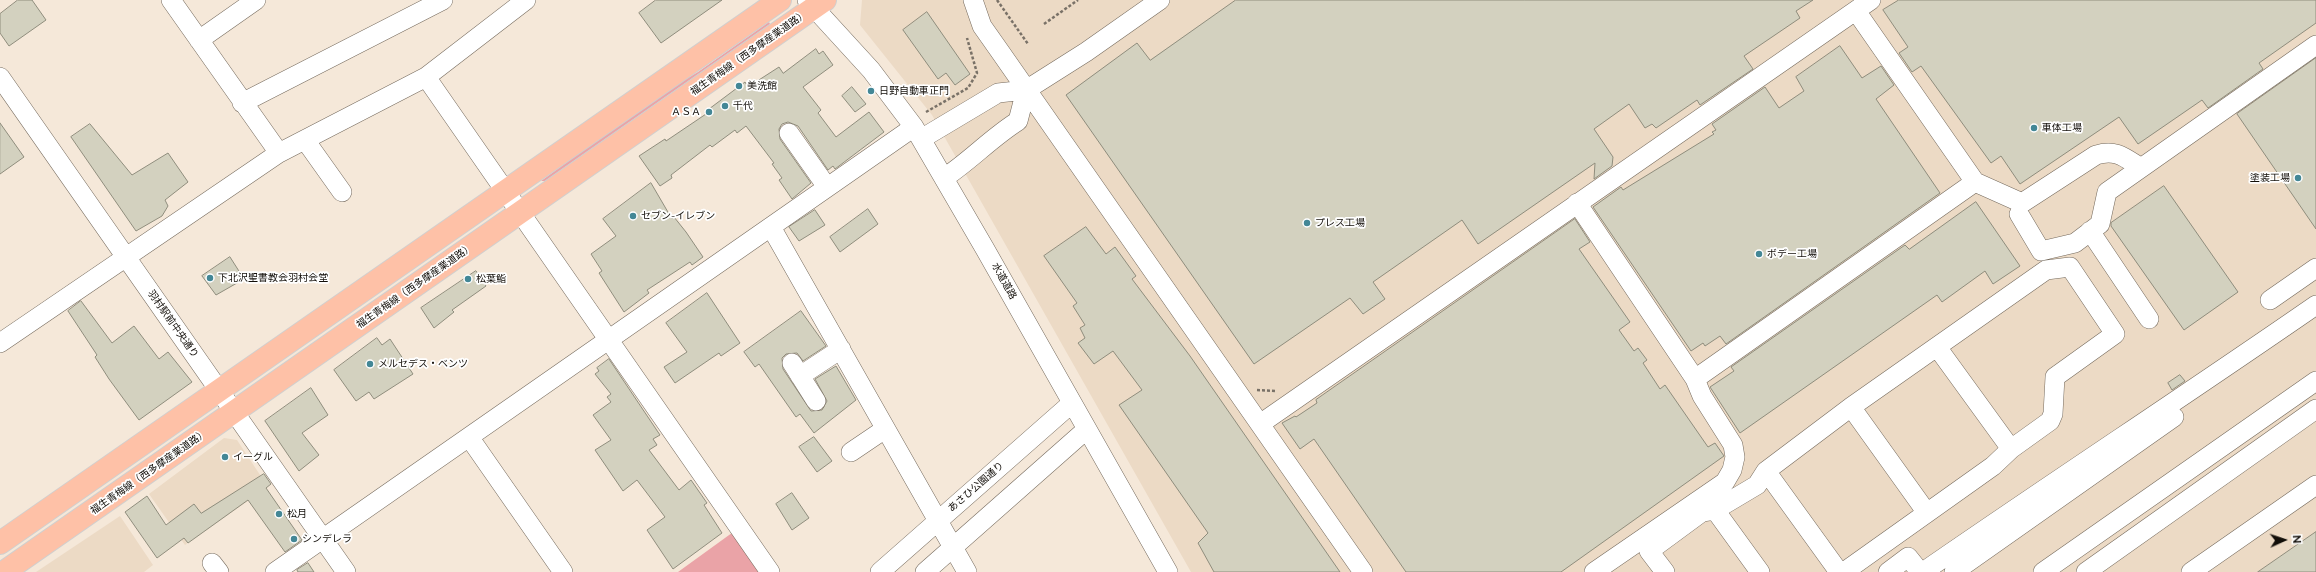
<!DOCTYPE html>
<html>
<head>
<meta charset="utf-8">
<style>
  body { margin:0 }
  #map { position:relative; width:2316px; height:572px; overflow:hidden; background:#f5e8d9; font-family:Raleway,sans-serif }
  canvas { display:block }
  .north { position:absolute; left:2264px; top:520px; width:40px; height:40px; -webkit-text-stroke:3px #fff; paint-order:stroke; rotate:87deg; font-size:11px; font-weight:700; line-height:16px; text-align:center; color:#120e09 }
  .north::after { content:''; display:block; margin:auto; width:14px; height:18px; background:#120e09; clip-path:polygon(50% 0,100% 100%,50% 72%,0 100%) }
</style>
</head>
<body>
<div id="map">
<canvas width="2316" height="572"></canvas>
<div class="north">N</div>
</div>
<script>
const ctx = document.querySelector('canvas').getContext('2d');
ctx.lineJoin = 'round';
function fillPath(path, color) {
  ctx.fillStyle = color;
  ctx.fill(path, 'evenodd');
}
function strokePath(path, color, width, dash) {
  ctx.strokeStyle = color;
  ctx.lineWidth = width;
  ctx.lineCap = dash ? 'butt' : 'round';
  ctx.setLineDash(dash || []);
  ctx.stroke(path);
}
function write(font, color, halo, rows, align = 'center') {
  ctx.font = font + ' Raleway,"Noto Sans JP",sans-serif';
  ctx.lineWidth = 3.5;
  ctx.setLineDash([]);
  ctx.textBaseline = 'middle';
  ctx.strokeStyle = halo;
  ctx.fillStyle = color;
  for (const [text, x, y, turn = 0] of rows) {
    ctx.save();
    ctx.translate(x, y);
    ctx.rotate((+turn || 0) * Math.PI / 180);
    ctx.textAlign = isNaN(turn) ? turn : align;
    if (halo) ctx.strokeText(text, 0, 0);
    ctx.fillText(text, 0, 0);
    ctx.restore();
  }
}
fillPath(new Path2D(`
  M862 0H2316V572H1191L932 115 860 25Z
  M224 438 237 440 268 487 185 545 149 494Z
  M120 516 153 565 144 572H36Z`), '#ecdac5');
fillPath(new Path2D(`
  M769 22 770 24 545 181H541L662 93 698 72Z
  M736 530 765 572H678Z`), '#eaa3a7');
const building = new Path2D(`
  M18 0H32L46 20 9 46 0 33V14Z
  M656 0H722L661 43 639 13Z
  M1236 0H1813L1796 11 1800 18 1744 56 1753 69 1700 105 1697 100 1656 128 1652 124 1645 128 1629 104 1594 129 1613 157 1612 166 1594 179 1595 163 1478 244 1462 220 1373 282 1385 299 1363 314 1350 298 1254 364 1066 95 1137 43 1150 60Z
  M1899 0H2316V23L2259 63 2263 69 2208 108 2202 100 2138 144 2119 117 2020 184 2001 156 1991 163 1921 66 1912 72 1899 53 1908 47 1883 10Z
  M927 12 970 74 955 85 946 73 938 79 903 30Z
  M1840 46 1862 78 1881 66 1894 85 1876 99 1940 193 1726 344 1720 336 1705 346 1703 343 1691 351 1593 207 1621 187 1623 190 1714 134 1712 132 1716 130 1712 124 1765 87 1779 108 1804 91 1796 77Z
  M816 49 819 54 823 51 833 65 803 87 821 110 818 113 836 137 869 112 884 132 835 169 833 166 828 170 798 126 788 122 782 124 779 129 780 139 811 183 792 199 779 180 782 178 772 164 774 163 746 126 737 133 735 130 712 147 710 145 671 175 672 178 660 186 639 156 665 139 666 141 706 114 705 112 745 82 748 87 779 67 783 73Z
  M2316 58V229L2237 114Z
  M852 87 866 104 855 112 842 96Z
  M0 123 24 157 0 174Z
  M90 124 132 175 168 153 188 182 165 200 168 206 162 216 136 231 71 137Z
  M651 183 672 219 674 217 686 232 703 257 692 265 690 262 647 290 649 293 624 312 599 273 602 271 591 254 616 236 603 219Z
  M2164 186 2238 292 2184 330 2111 226V223Z
  M1976 202 2020 266 1993 284 1985 271 1942 302 1937 295 1740 433 1710 387 1734 371 1731 367 1905 245 1909 249Z
  M868 209 878 224 840 252 830 237Z
  M815 210 825 225 799 241 789 227Z
  M1575 219 1590 242 1579 249 1630 322 1619 330 1634 351 1638 348 1647 360 1643 363 1660 389 1665 385 1708 447 1715 443 1724 456 1561 572H1406L1314 439 1300 449 1282 423 1295 416 1296 417 1317 403 1316 400Z
  M1086 227 1106 254 1115 247 1136 276 1132 279 1190 356 1340 572H1214L1198 543 1208 533 1119 405 1142 390 1113 351 1094 364 1078 343 1085 338 1080 328 1085 325 1073 306 1077 303 1044 256Z
  M230 257 244 279 216 295 202 276Z
  M476 271 486 286 452 310 454 312 434 328 421 308Z
  M707 293 740 343 721 356 719 353 675 383 664 367 687 352 666 323Z
  M81 301 112 343 134 326 159 359 168 352 192 382 139 420 109 379 95 357 97 355 68 311Z
  M801 311 826 346 803 361 797 353 786 354 782 358 783 369 811 411 822 410 827 401 815 379 836 366 856 400 814 433 800 414 796 417 759 364 755 367 744 352Z
  M377 338 382 345 390 339 413 374 374 399 369 392 356 401 334 370Z
  M609 359 660 435 653 439 657 445 649 450 679 490 691 480 707 503 704 505 722 533 673 569 647 530 665 517 637 480 623 491 595 450 611 440 593 415 611 402 607 397 611 394 595 374 599 371 597 368Z
  M2180 375 2185 381 2172 390 2168 383Z
  M311 388 328 415 302 433 319 455 299 471 265 421Z
  M814 437 832 461 817 472 799 447Z
  M264 474 271 484 266 488 302 540 285 552 248 500 188 543 184 538 157 558 125 512 147 496 166 525 194 504 201 513Z
  M792 493 809 518 792 530 776 504Z
  M2316 532V572H2258Z
  M308 563 314 572H298L297 570Z`);
fillPath(building, '#d3d1bf');
strokePath(building, '#8f8d7d', 1);
const minor = new Path2D(`
  M171 0 279 153
  M807 0 871 70 914 127 985 249 1168 572
  M973 0 982 26 1001 53 1363 572
  M1856 11 1975 182 2022 203 2096 155C2116 149 2124 157 2141 168
  M199 40 256 0
  M0 77 346 572
  M426 77 770 572
  M242 103 443 0
  M789 133 827 187
  M921 139 998 93 1026 90 1086 52 1160 0
  M305 140 342 192
  M944 178C970 161 991 138 1018 121L1026 90
  M1577 203 1695 379 1702 396 1733 445 1735 457 1732 470 1725 482 1594 572
  M2019 214 2041 251 2075 243 2100 224 2107 192 2316 45
  M771 227 967 572
  M2090 231 2149 319
  M2270 300 2316 268
  M0 343 279 153 426 77 526 0
  M1937 347 2011 449
  M792 363 816 401
  M800 376 841 349
  M1695 379 1975 182
  M1851 407 1927 513
  M1260 424 1871 0
  M469 437 563 572
  M851 452 885 429
  M1766 471 1839 572
  M1715 510 1760 572
  M212 563 219 572
  M275 572 914 127
  M880 572 1072 403
  M925 572 1087 429
  M1665 572 1649 551 1702 512 1715 510 1757 485 1766 471 1851 407 2046 270 2070 267 2115 334 2055 377 2053 414 2050 421 2011 449 1993 466 1844 572
  M1888 572 1908 557 1920 572
  M1923 572C2053 482 2186 395 2316 305
  M1954 572 2174 417
  M2043 572 2316 381
  M2086 572 2316 409
  M2191 572 2316 485`);
const major = new Path2D(`
  M0 543 780 0
  M4 572 825 0`);
strokePath(minor, '#756a5d', 20);
strokePath(major, '#d0cfce', 24);
strokePath(new Path2D(`
  M997 0 1028 44
  M1044 24 1078 0
  M926 112 968 88 977 73 967 38
  M1257 390 1276 391`), '#797167', 2.5, [3, 2]);
strokePath(minor, '#fff', 19);
strokePath(major, '#fec1a7', 22);
for (const [x, y, r, color] of [
  [739,86,4,"#438796"],
  [871,91,4,"#438796"],
  [725,106,4,"#438796"],
  [709,112,4,"#438796"],
  [2034,128,4,"#438796"],
  [2298,178,4,"#438796"],
  [633,216,4,"#438796"],
  [1307,223,4,"#438796"],
  [1759,254,4,"#438796"],
  [210,278,4,"#438796"],
  [468,279,4,"#438796"],
  [370,364,4,"#438796"],
  [225,457,4,"#438796"],
  [279,514,4,"#438796"],
  [294,539,4,"#438796"]
]) {
  const dot = new Path2D();
  dot.arc(x, y, r, 0, 2 * Math.PI);
  ctx.fillStyle = color;
  ctx.fill(dot);
  strokePath(dot, '#fff', 1.5);
}
write('10px', '#120e09', '#fff', [
  ["福生青梅線（西多摩産業道路）",749,53,-35],
  ["水道道路",1004,281,61],
  ["福生青梅線（西多摩産業道路）",415,286,-35],
  ["羽村駅前中央通り",173,324,55],
  ["福生青梅線（西多摩産業道路）",149,472,-35],
  ["あさひ公園通り",976,487,-41]
]);
write('10px', '#120e09', '#fff', [
  ["美洗館",747,86],
  ["日野自動車正門",879,91],
  ["千代",733,106],
  ["ＡＳＡ",701,112,"right"],
  ["車体工場",2042,128],
  ["塗装工場",2290,178,"right"],
  ["セブン-イレブン",641,216],
  ["プレス工場",1315,223],
  ["ボデー工場",1767,254],
  ["下北沢聖書教会羽村会堂",218,278],
  ["松葉鮨",476,279],
  ["メルセデス・ベンツ",378,364],
  ["イーグル",233,457],
  ["松月",287,514],
  ["シンデレラ",302,539]
], 'left');
</script>
</body>
</html>
